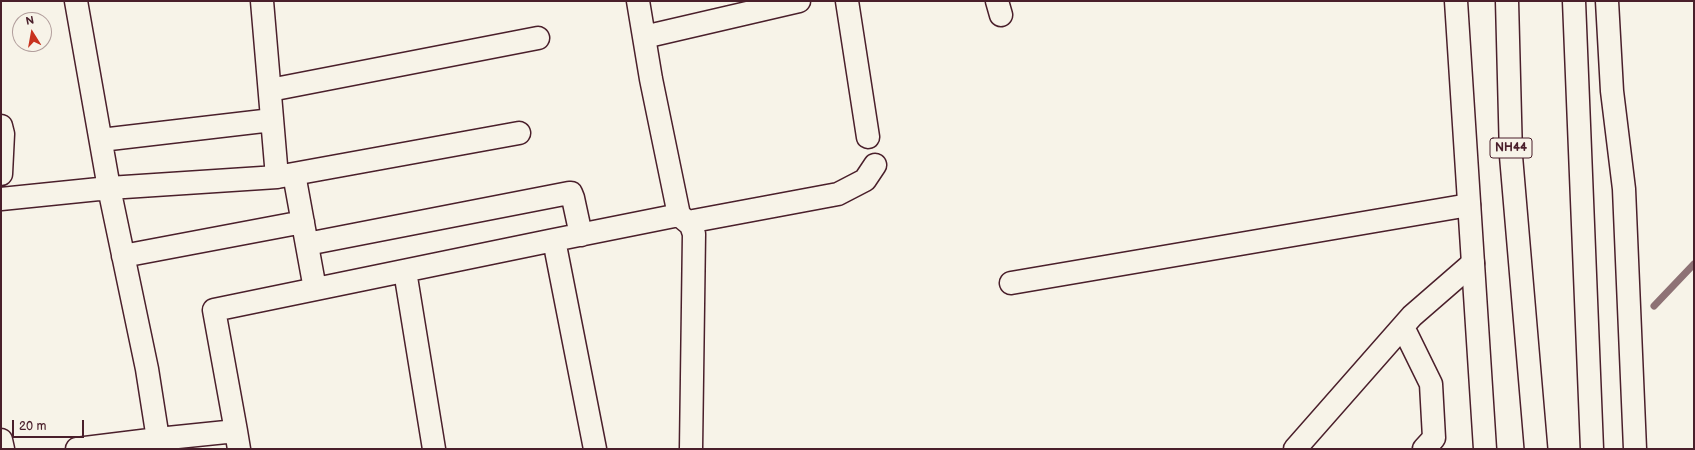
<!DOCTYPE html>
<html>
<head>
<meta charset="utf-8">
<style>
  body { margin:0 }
  #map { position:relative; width:1695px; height:450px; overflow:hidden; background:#f7f3e8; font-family:"Balsamiq Sans",sans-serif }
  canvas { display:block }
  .frame { position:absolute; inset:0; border:2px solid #4a1f2b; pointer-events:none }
  .north { position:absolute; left:12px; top:12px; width:40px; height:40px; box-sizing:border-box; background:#f7f3e8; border:1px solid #b29e9c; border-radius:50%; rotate:349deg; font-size:11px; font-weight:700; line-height:16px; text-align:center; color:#4a1f2b }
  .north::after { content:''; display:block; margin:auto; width:14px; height:18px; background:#c8321e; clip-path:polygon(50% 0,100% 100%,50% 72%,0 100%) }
  .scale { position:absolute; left:12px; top:420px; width:72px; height:18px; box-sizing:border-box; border:2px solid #4a1f2b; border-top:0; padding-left:5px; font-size:12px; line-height:14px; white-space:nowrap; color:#4a1f2b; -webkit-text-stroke:3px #f7f3e8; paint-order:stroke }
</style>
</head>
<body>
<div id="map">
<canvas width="1695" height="450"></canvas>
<div class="frame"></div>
<div class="north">N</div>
<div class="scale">20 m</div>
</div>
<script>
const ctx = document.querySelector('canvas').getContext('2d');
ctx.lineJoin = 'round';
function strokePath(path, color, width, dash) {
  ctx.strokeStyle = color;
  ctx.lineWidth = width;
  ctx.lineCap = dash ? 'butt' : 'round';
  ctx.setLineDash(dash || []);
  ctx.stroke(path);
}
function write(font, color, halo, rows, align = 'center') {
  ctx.font = font + ' "Balsamiq Sans",sans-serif';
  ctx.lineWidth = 3;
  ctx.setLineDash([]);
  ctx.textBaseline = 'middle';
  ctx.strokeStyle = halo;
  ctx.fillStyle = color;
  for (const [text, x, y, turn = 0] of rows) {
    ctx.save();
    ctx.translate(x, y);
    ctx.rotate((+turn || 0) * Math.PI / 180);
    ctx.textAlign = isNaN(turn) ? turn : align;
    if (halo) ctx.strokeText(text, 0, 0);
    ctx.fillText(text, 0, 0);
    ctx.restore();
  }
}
strokePath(new Path2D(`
  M1654 306 1694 264`), '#8e7275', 7);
const street = new Path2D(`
  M76 1 109 188 277 177
  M262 1 277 177 519 133
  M847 1 868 137
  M997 1 1001 15
  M644 37 799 1
  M270 90 538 38
  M1 126 3 134 1 174
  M101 140 272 120
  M294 174 315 289
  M1 199 109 188 147 369 158 439 236 431 214 310 554 240
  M679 215 691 225 694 234 691 449
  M688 222 838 194 865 180 875 165
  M307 244 569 193H571L573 198 581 235
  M123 256 303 222
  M405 271 434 449
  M1011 283 1469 205
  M1403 327 1431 384 1434 438 1424 449
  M236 431 239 449
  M1 440 3 449
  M77 449 158 439
  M595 449 554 240 679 215 651 79 638 1
  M1295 449 1412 316 1473 263`);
const secondary = new Path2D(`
  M1456 1 1485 449
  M1607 1 1612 91 1624 189 1635 449`);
const highway = new Path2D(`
  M1507 1 1511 156 1536 449
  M1574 1 1592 449`);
strokePath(street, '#4a1f2b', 25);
strokePath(secondary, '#4a1f2b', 25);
strokePath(highway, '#4a1f2b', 25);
strokePath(street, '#f7f3e8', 22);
strokePath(secondary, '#f7f3e8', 22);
strokePath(highway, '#f7f3e8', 22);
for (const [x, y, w] of [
  [1511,148,42]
]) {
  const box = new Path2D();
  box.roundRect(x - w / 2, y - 10, w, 20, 3);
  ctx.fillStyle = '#f7f3e8';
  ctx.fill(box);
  strokePath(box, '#4a1f2b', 1);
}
write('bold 12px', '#4a1f2b', null, [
  ["NH44",1511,148]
]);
</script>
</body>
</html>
